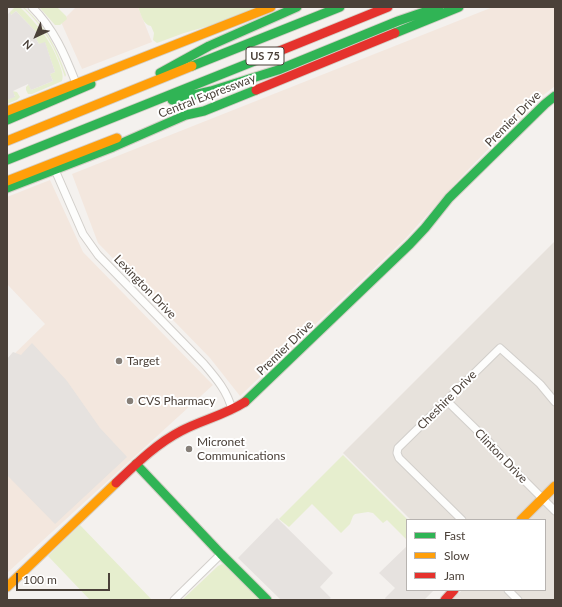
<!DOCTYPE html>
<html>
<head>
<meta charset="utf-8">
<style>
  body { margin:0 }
  #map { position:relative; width:562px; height:607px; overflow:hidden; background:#f4f1ee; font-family:Lato,sans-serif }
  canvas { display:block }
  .frame { position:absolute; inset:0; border:8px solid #4b4139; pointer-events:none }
  .legend { position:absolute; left:406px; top:519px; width:140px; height:72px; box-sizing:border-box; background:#fff; border:1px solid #b7b3b0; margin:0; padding:5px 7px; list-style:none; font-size:12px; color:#4b4139 }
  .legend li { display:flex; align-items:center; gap:8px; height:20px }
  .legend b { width:20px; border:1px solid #b7b3b0 }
  .north { position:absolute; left:16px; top:16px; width:40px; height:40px; -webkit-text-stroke:3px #fff; paint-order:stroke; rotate:224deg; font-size:11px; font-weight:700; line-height:16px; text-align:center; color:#4b4139 }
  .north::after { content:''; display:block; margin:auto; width:14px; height:18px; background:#4b4139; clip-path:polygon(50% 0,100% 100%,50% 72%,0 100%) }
  .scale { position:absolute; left:16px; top:573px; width:94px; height:18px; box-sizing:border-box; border:2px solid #4b4139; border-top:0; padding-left:5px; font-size:12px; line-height:14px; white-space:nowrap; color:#4b4139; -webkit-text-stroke:3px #fff; paint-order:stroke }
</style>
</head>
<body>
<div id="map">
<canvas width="562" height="607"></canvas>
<div class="frame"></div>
<ul class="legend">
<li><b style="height:5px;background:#30b455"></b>Fast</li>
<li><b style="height:5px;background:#ff9f0a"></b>Slow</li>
<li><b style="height:5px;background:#e5322d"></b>Jam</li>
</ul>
<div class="north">N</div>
<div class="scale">100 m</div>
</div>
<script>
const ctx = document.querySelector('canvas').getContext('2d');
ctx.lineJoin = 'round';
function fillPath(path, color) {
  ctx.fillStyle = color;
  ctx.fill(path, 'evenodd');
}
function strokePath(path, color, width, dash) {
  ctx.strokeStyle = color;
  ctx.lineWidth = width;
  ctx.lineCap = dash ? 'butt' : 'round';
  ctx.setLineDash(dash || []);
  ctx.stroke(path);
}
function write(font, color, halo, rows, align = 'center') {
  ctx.font = font + ' Lato,sans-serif';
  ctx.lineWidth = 4;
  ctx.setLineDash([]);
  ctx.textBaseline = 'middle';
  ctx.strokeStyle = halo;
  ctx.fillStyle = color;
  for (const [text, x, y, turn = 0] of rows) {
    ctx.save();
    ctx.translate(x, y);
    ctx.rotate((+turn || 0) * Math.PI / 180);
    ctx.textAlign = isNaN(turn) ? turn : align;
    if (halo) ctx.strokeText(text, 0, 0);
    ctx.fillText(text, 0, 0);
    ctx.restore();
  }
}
fillPath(new Path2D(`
  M555 241V600H452L462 590H545V520H411L343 453Z`), '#e7e2dc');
fillPath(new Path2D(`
  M76 7H138L152 42 82 69 61 22Z
  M493 7H555V86L532 104 465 173 406 238 240 396 210 358 98 243 72 174Z
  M50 180 83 252 213 385 7 573V361L45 324 7 284V197Z`), '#f3e7de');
fillPath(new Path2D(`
  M15 7H20C37 24 51 40 59 63 61 69 64 75 62 81L60 82 32 94H28L26 90V87L29 84 31 90 53 81 50 74 55 72 45 43 39 44 36 39 39 35 16 11 11 15 10 14V12Z
  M22 7H24C46 28 56 46 66 75L65 77C56 49 44 26 22 7Z
  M39 7H57L66 16 67 19 60 25H55Z
  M138 7H257L219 23 184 33 157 43 153 40 154 33 151 26C143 25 141 14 138 7Z
  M12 91 17 92 20 97 17 100 7 104V100L15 96Z
  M343 455 408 520 407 540 387 520 383 523 373 513 368 512 355 514 353 516 350 524 341 533 312 504 289 527 279 519Z
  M80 525 152 600H90L48 556Z
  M222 564 224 565 260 600H182L218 566Z`), '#e6eece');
fillPath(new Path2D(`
  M16 11 39 35 36 39 39 44 45 42 55 72 50 74 53 81 31 90 28 84 13 91 15 97 7 100V15L10 12 11 15Z
  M32 343 67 381 100 428 127 457 55 524 7 475V359L13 352 21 355Z
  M277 518 333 573 320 587 331 598 328 600H281L238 558Z
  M407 546V590H434L424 600H386L385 598 395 588 379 573Z`), '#e6e2df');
const street = new Path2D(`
  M32 7C54 29 65 55 76 83
  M55 170 83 234 98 255 204 364C216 378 228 392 232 410
  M447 401 489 442 512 468 555 511
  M462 520 399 458 397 453 398 448 500 348 540 384 555 402
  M508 590 518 600
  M174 600 221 554`);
const fast = new Path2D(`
  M395 33 459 7
  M192 66 340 7
  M160 73 209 46 297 7
  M172 100 211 91 278 70 398 21 439 7
  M7 120 91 84
  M7 160 267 56
  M7 188 113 147 186 115 204 111 256 90
  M245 402 410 244 425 228 449 198 545 104 555 96
  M136 464 221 554 267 600`);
const slow = new Path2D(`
  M7 111 271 7
  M7 141 192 66
  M7 181 117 138
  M521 520 555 486
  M7 587 116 483`);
const jam = new Path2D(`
  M267 56 388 7
  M256 90 395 33
  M116 483C136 464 156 444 181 431 202 420 225 415 245 402
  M445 600 454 590`);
strokePath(street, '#d2cfcb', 9);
strokePath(fast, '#d5cec6', 11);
strokePath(slow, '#d5cec6', 11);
strokePath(jam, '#d5cec6', 11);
strokePath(street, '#fdfdfc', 7);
strokePath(fast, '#30b455', 9);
strokePath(slow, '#ff9f0a', 9);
strokePath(jam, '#e5322d', 9);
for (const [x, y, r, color] of [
  [119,361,4,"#867f78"],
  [130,401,4,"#867f78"],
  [189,449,4,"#867f78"]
]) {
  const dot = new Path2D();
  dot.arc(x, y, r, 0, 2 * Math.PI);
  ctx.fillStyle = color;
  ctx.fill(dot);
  strokePath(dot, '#fff', 1.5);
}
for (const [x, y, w] of [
  [265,56,38]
]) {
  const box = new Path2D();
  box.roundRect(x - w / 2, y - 9, w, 18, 3);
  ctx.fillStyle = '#fff';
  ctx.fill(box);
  strokePath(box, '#4b4139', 1);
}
write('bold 11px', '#4b4139', null, [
  ["US 75",265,56]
]);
write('12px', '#4b4139', '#fff', [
  ["Central Expressway",207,96,-21],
  ["Premier Drive",513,119,-45],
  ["Lexington Drive",145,287,46],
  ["Premier Drive",285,348,-44],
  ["Cheshire Drive",447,400,-45],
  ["Clinton Drive",501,456,46]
]);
write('12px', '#4b4139', '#fff', [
  ["Target",127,361],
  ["CVS Pharmacy",138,401],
  ["Micronet",197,442],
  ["Communications",197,456]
], 'left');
</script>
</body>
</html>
